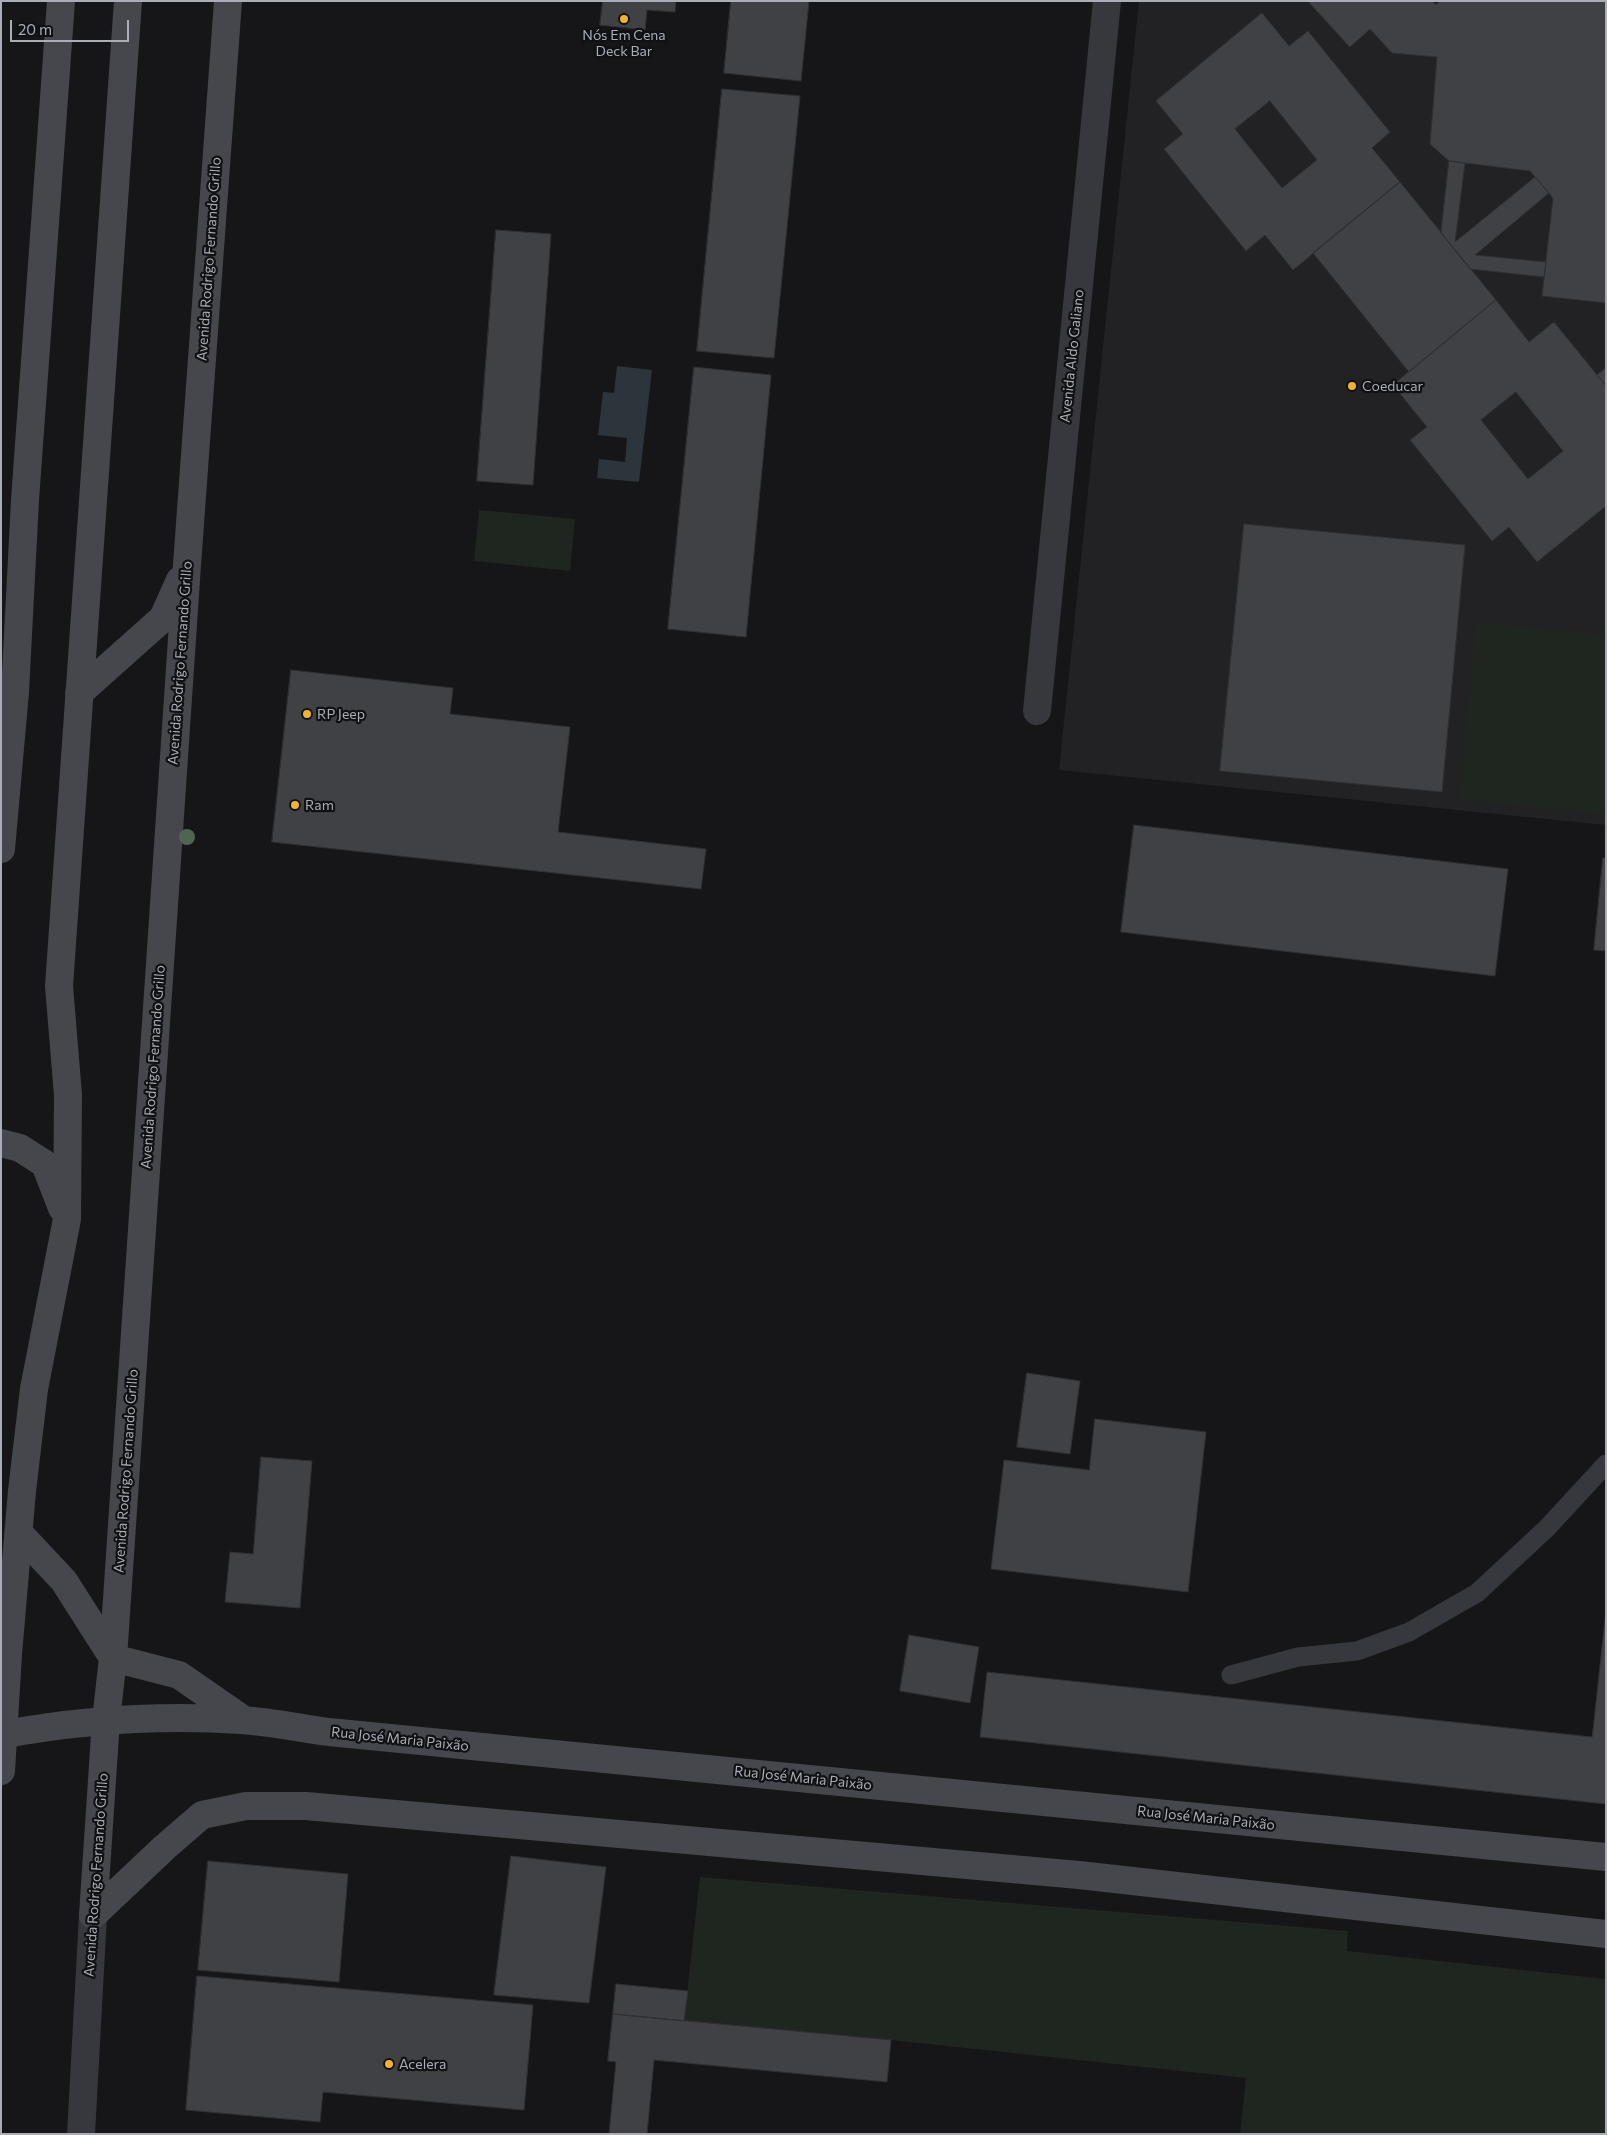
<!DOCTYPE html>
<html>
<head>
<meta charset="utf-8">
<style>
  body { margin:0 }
  #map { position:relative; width:1607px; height:2135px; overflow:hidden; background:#161618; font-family:Commissioner,sans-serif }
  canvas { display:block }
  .frame { position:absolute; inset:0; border:2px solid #a8adb8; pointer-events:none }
  .scale { position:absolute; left:10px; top:20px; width:119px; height:22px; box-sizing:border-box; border:2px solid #a8adb8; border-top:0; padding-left:6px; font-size:15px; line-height:18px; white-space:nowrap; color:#a8adb8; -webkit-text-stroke:4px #111113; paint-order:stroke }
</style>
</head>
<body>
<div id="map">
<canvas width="1607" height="2135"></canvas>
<div class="frame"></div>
<div class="scale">20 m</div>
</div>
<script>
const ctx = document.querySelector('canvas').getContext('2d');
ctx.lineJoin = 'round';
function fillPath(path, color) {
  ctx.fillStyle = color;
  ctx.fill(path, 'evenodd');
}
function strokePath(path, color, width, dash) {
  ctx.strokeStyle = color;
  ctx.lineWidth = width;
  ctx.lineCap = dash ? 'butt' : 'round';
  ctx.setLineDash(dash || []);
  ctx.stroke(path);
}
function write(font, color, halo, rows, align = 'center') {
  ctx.font = font + ' Commissioner,sans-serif';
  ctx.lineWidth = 4.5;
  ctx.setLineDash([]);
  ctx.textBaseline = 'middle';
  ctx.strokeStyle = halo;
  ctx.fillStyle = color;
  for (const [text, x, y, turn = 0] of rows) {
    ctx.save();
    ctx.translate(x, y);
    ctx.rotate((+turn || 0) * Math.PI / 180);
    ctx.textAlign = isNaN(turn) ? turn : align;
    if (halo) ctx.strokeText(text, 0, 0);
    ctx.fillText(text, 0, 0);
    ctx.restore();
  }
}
fillPath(new Path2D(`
  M1139 1H1606V825L1059 770Z`), '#222225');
fillPath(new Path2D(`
  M479 510 575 519 570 571 474 561Z
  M1476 622 1606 635V814L1459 800Z
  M700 1877 1348 1931 1347 1951 1606 1979V2134H1240L1246 2078 891 2040 684 2021Z`), '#1e261f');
fillPath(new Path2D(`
  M617 366 652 370 639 482 597 478 599 459 625 462 627 438 598 435 603 392 614 393Z`), '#2c353c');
const building = new Path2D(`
  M603 1H676L675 12 647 10 645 30 600 25Z
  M731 1H809L801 81 724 73Z
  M1308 1H1432L1436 5 1440 1H1606V303L1542 296 1553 198 1530 171 1449 161 1430 144 1437 57 1392 53 1370 29 1350 47Z
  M1262 13 1289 46 1308 31 1390 132 1372 148 1400 182 1293 270 1265 235 1246 251 1164 149 1183 134 1156 101ZM1270 101 1317 160 1282 188 1235 129Z
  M722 89 800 96 774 358 697 351Z
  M1449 161 1465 163 1455 242 1535 177 1549 193 1475 255 1546 262 1544 277 1470 269 1441 233Z
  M1400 182 1496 300 1409 372 1313 253Z
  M496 230 551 234 533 485 477 481Z
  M1496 300 1529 342 1554 322 1606 386V506L1537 562 1509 527 1492 541 1410 440 1427 427 1393 385ZM1516 392 1563 451 1528 479 1481 420Z
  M694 367 771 375 746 637 668 629Z
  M1606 368V386L1597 375Z
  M1244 524 1465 545 1442 792 1220 771Z
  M291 670 453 688 450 714 570 727 558 832 706 849 701 889 272 842Z
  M1134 825 1508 869 1495 976 1121 932Z
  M1603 858H1606V951L1594 950Z
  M1027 1373 1080 1381 1070 1454 1017 1447Z
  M1095 1419 1206 1432 1188 1592 991 1569 1004 1460 1089 1470Z
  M261 1457 312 1461 300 1608 225 1602 230 1552 253 1554Z
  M1606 1610V1804L980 1737 987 1672 1592 1737Z
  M909 1635 979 1647 970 1703 900 1691Z
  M511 1856 606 1867 589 2003 494 1995Z
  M208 1861 348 1874 339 1982 198 1970Z
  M197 1976 533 2005 524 2110 323 2092 320 2122 186 2110Z
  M616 1984 688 1991 684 2021 613 2014Z
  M613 2014 891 2040 887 2082 654 2060 647 2134H609L616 2062 608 2061Z`);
fillPath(building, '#404145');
strokePath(building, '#303034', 1);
strokePath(new Path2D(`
  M1231 1675 1298 1657 1357 1651 1409 1632 1477 1593 1547 1528 1606 1464`), '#37383d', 19);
strokePath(new Path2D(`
  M1037 711 1107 1
  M81 2134 93 1915`), '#37383d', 28);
strokePath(new Path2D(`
  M79 693 163 618 180 580
  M1 849 15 692 25 500 61 1
  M1 1143 20 1148 45 1164 62 1208
  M19 1533 64 1581 113 1658 179 1675 244 1720
  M1 1735C80 1720 161 1715 242 1720 271 1722 300 1728 329 1732L1606 1857
  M1 1771 8 1654 22 1491 34 1389 67 1219 68 1095 59 986 128 1
  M93 1915 106 1720 113 1658 187 565 228 1
  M93 1915 165 1847 202 1815 246 1806H306L1079 1875 1606 1934`), '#45474d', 28);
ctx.fillStyle = '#506452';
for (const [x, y] of [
  [187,837]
]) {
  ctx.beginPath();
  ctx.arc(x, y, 8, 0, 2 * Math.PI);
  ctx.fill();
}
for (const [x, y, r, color] of [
  [624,19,5,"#f2b134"],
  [1352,386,5,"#f2b134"],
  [307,714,5,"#f2b134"],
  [295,805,5,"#f2b134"],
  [389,2064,5,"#f2b134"]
]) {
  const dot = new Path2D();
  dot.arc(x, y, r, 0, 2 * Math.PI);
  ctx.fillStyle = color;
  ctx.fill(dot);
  strokePath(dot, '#111113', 2);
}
write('14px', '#a8adb8', '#111113', [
  ["Nós Em Cena",624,35,"center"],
  ["Deck Bar",624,51,"center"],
  ["Coeducar",1362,386],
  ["RP Jeep",317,714],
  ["Ram",305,805],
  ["Acelera",399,2064]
], 'left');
write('14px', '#a8adb8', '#111113', [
  ["Avenida Rodrigo Fernando Grillo",209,259,-86],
  ["Avenida Aldo Galiano",1072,356,-84],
  ["Avenida Rodrigo Fernando Grillo",180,663,-86],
  ["Avenida Rodrigo Fernando Grillo",153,1067,-86],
  ["Avenida Rodrigo Fernando Grillo",126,1471,-86],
  ["Rua José Maria Paixão",400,1739,6],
  ["Rua José Maria Paixão",803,1778,6],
  ["Rua José Maria Paixão",1206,1818,6],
  ["Avenida Rodrigo Fernando Grillo",96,1875,-86]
]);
</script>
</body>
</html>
